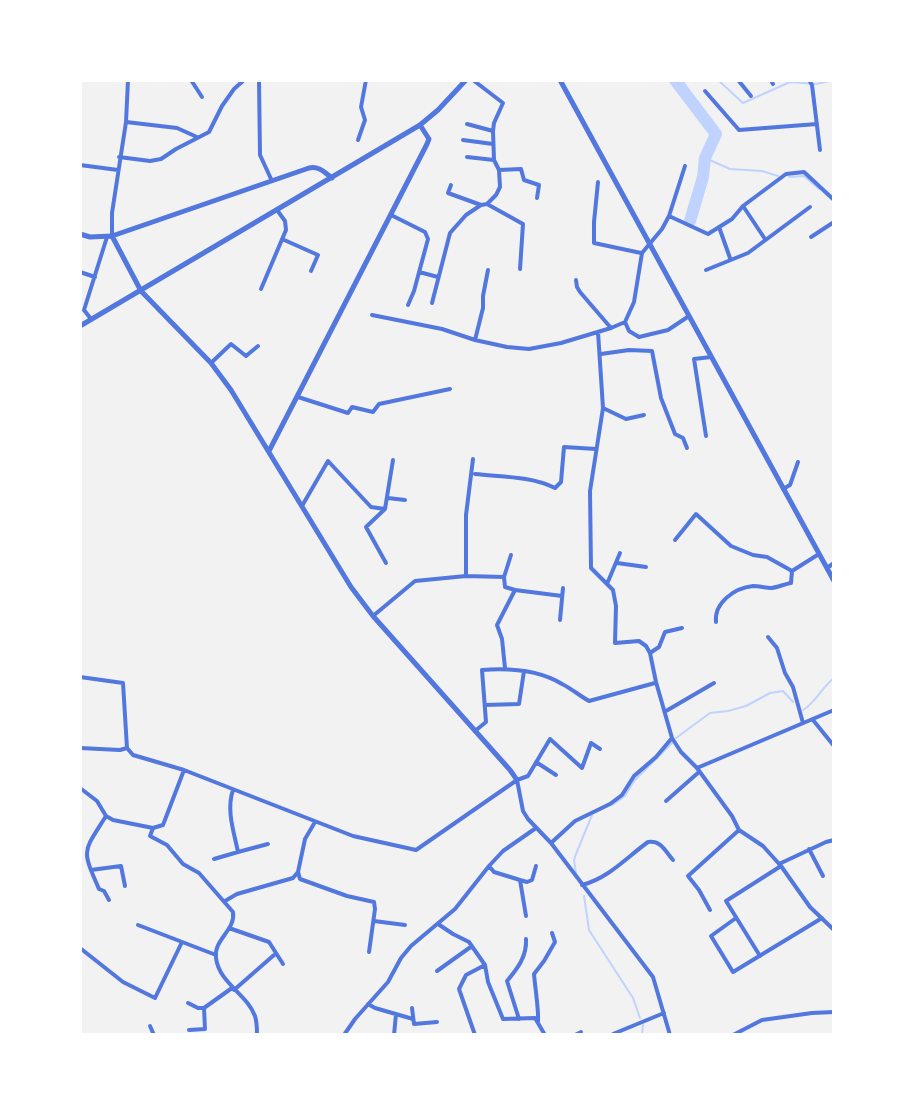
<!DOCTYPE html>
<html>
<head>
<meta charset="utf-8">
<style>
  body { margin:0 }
  #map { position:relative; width:914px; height:1115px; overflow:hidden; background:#f2f2f2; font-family:Jost,sans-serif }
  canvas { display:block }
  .frame { position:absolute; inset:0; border:82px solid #fff; pointer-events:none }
</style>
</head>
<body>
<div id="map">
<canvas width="914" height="1115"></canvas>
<div class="frame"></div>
</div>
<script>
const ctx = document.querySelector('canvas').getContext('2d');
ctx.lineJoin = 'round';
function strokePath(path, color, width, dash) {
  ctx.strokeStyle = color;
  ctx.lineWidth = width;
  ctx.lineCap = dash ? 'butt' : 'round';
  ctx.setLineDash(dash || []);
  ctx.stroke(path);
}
strokePath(new Path2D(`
  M718 80 743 103 790 82 816 84 834 80
  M678 86 688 80
  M705 158 730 169 762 171 778 176
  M789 177 804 176 819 189
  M803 710C816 702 822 687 834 678
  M676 738 710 713 728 711 746 706 770 693 783 691 793 702
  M612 805 625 796 634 781 672 743
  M576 873 574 860 576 854 592 815
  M584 896 589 930 633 998 640 1018
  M642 1035 643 1025`), '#bfd3fe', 2);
strokePath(new Path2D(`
  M675 80 716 134 705 158 703 177 690 221`), '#bfd3fe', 12);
strokePath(new Path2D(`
  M191 80 202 97
  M259 80 260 155 272 181
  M738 80 751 96
  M771 80 773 84
  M809 80 812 85 820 150
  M705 91 739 130 817 124
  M126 122 177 128 197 137
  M467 124 493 131
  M358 140 365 120 361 107 366 80
  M463 140 493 144
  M119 157 150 161 161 159 176 149 209 132 222 106 234 89 244 80
  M467 157 494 160
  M80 165 118 170
  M499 170 521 169 524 180 539 185 537 198
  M598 182 594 222V243L641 253
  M451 185 448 193 481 205
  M487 204 523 224 520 269
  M743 206 765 239
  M391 215 425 232 428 239 414 291 408 305
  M669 216 685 166
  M719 227 730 258
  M112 236V213L126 122 128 80
  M811 237 834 222
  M282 239 318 255 311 271
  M706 270 748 253 810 207
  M80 272 95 277
  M419 272 438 277
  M576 280 577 287 580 292 611 328
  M261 289 286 230 285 221 277 210
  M432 303 450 233 466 215 481 205 487 204 496 195 500 187 499 170 494 160 493 131 494 123 503 103 473 80
  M372 315 442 329 475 340 507 347 529 349 561 343 611 328 625 322 634 302 642 253 662 229 669 216 708 234 732 219 743 206 786 174 804 172 834 200
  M91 319 84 310 107 237
  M625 322 629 331 639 337 668 330 689 316
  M598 332 603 408 590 491 591 568 613 590 616 606 615 643 639 641 646 646 650 653 656 682 672 738 681 752 697 768 732 816 739 830 763 846 781 866 810 907 834 930
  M475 340 483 308V296L488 270
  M601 354 629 350 652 351 661 398 675 434 683 438 687 448
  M211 363 231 344 246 356 258 346
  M298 397 348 413 352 407 373 412 379 404 450 389
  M603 408 626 419 644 415
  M706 436 694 359 711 357
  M475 474C502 477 531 476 555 488L561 482 564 447 596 449
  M783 489 790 485 798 462
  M388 498 405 500
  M302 506 328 461 371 507 385 509 393 460
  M385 509 366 527 386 563
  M675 540 696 514 731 546 753 555 767 557 792 571 819 554
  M617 563 646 567
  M827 568 834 563
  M466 576V515L473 459
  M607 584 620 553
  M515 590 562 596
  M373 616 415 581 466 576 504 577
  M560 620 563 588
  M716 622C714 603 734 588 753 586 759 586 766 588 772 588 778 587 785 584 791 583L792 571
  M768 637 777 648 785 673 793 687 803 723
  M650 653 659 647 665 632 682 628
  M505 668 502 639 497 625 515 590 505 587 504 577 511 555
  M80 677 123 683 127 748 133 755 184 770 353 836 416 850 517 780 528 776 550 739 582 768 591 743 600 749
  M485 705 519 704 524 671
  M666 711 714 683
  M813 720 834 746
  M475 731 486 722 482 670C508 668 539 670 562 684 572 689 580 696 589 701L655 683
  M80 748 120 750 127 748
  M536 762 556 775
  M697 768 834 710
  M517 780 523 811 528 819 551 843 653 977 670 1035
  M80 788 97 801 106 816 113 820 153 828 163 825 184 770
  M233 790C226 810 234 832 238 852L268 844
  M666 801 699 772
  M106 816C83 853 81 848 99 889L104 891 109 900
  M153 828 150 836 167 845 183 864 199 873 233 912C236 930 213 940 216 958 219 983 247 994 255 1016 257 1022 257 1029 257 1035
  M551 843 575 821 610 804 622 795 634 776 656 757 672 738
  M809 849 823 876
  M214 859 238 852
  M779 864 826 842 834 840
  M489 866 494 872 520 880
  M91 870 121 866 125 886
  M298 872 300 879 347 896 374 902 375 909 369 952
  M582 885C609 878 627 857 648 842 661 840 665 851 673 860
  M225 901 237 894 293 878 298 872 305 839 315 822
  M710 910 699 890 688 876 739 830
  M526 916 520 880 527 882 532 880 536 866
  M736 918 711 936 733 972 822 918
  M374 921 405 925
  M438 924 453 934 469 942 485 965 488 982 503 1019 535 1018 545 1035
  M138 925 216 955
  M229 928 269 942 283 964
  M80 948 123 982 155 998 182 942
  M760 956 726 901 781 866
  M437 971 472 946
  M234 990 274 955
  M188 1003 198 1008H204L232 988
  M368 1004 375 1008 413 1019
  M412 1008 414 1024 437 1022
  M519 1019 507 981C518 968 527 956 526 939
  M538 1022C539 1011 535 987 534 974L544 961 555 942 552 933
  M150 1026 154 1035
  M189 1030 205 1029 204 1008
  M613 1034 664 1013
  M344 1035 355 1019 388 982 401 958 411 946 455 909 489 866 503 851 536 828
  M394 1035 396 1014
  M475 1035 459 989 466 975 485 965
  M575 1035 581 1032
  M733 1035 762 1020 812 1013 834 1012`), '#5277de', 4);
strokePath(new Path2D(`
  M560 80 834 581
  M80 234 90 237 112 236 309 168C319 166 324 172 332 178
  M112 236 141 291 211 363 231 390 351 587 373 616 510 770 517 780
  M80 326 420 125 438 110 466 80
  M269 451 427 144 429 139 420 125`), '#5277de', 5);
</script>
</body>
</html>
